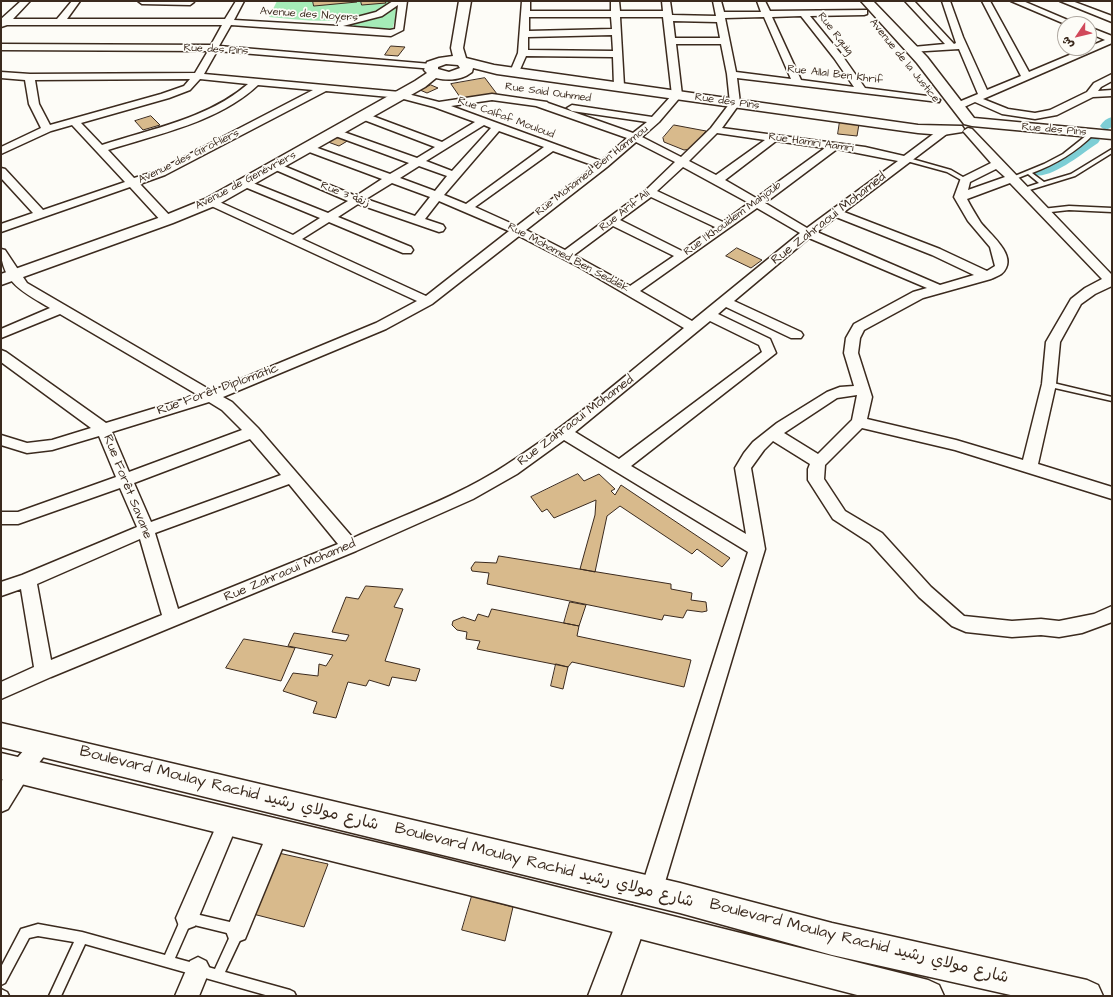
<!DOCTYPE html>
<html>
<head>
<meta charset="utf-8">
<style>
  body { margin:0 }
  #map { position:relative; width:1113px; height:997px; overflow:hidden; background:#fdfcf7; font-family:"Architects Daughter","Playpen Sans Arabic",sans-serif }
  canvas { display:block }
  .frame { position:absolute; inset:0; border:2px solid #3b2a1e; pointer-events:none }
  .north { position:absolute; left:1057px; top:16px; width:40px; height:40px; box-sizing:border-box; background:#fdfcf7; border:1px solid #afa8a0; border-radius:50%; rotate:235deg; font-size:11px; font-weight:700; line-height:16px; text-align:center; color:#3b2a1e }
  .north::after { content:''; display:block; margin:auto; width:14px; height:18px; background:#d1495b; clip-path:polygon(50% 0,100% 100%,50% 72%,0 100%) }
</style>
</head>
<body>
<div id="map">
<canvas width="1113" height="997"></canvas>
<div class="frame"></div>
<div class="north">ش</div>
</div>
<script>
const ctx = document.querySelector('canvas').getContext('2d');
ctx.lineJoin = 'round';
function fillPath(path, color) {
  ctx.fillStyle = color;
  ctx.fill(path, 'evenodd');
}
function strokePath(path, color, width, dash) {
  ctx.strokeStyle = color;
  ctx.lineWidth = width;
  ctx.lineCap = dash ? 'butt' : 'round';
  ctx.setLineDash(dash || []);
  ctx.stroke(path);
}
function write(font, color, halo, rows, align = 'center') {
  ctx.font = font + ' "Architects Daughter","Playpen Sans Arabic",sans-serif';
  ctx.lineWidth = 3.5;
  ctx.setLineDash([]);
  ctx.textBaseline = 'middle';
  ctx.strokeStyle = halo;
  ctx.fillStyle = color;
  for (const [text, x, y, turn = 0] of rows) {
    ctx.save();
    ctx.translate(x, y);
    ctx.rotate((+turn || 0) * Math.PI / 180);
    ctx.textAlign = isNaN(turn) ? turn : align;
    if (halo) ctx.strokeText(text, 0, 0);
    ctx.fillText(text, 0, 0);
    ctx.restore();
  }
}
fillPath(new Path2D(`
  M277 1H313L314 6 361 1 362 5 391 1C387 6 381 8 375 11 341 26 305 20 269 17Z
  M396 7H399L392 30 389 31 341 26 379 18Z`), '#a5ebb7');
fillPath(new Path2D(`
  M1112 117V127L1106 130 1102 128 1100 126C1103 121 1107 118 1112 117Z
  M1094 136 1100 140 1098 143C1084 152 1052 179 1035 175L1033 172 1035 169 1062 157 1090 137Z`), '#7dced5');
const building = new Path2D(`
  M313 1H356L357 2 314 6Z
  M361 1H385L386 3 362 5Z
  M391 46 405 47 398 56 385 55Z
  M485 78 497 94 462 100 451 84Z
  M431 85 438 88 427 93 420 90Z
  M151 116 160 125 143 130 135 121Z
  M840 121 859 124 857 136 838 134Z
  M674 125 706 131 692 149 684 150 664 142 663 138Z
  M338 136 349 140 339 146 328 142Z
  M737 248 762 260 751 268 726 256Z
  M578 474 584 481 599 474 615 489 611 491 615 495 621 485 730 558 722 567 697 549 692 554 620 506 607 516 595 572 580 569 595 515 596 500 554 518 547 509 542 512 531 497Z
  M499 556 671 584V589L692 593 691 600 706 602 707 611 702 612 687 610 683 618 664 615 662 620 487 584 489 573 472 571 471 568 475 562 496 563Z
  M366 586 403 589 394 607 403 609 385 661 420 669 416 681 392 677 389 686 369 680 366 686 348 682 336 718 313 713 317 702 283 691 293 673 318 676 319 664 326 666 333 655 288 646 294 633 346 641 349 635 332 632 346 597 358 599Z
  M570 602 586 605 579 626 564 623Z
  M492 609 579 626 577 636 691 660 684 687 572 662 568 667 477 649 480 641 466 639 467 632 457 630 452 625 453 621 463 617 475 621 478 614 488 617Z
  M244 639 295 648 281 681 226 668Z
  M556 664 568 667 563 689 551 686Z
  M274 852 328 864 304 927 249 913Z
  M472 896 513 907 505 941 462 930Z`);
fillPath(building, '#d8ba8c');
strokePath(building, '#3b2a1e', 1);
const lane = new Path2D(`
  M1092 131 1095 133 1094 134C1076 152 1056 164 1032 173L1044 182 1071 174 1112 149V153L1075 176 1023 192 1021 191V189L1039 183 1028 174 1013 180 1010 178 1044 164 1063 154Z
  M905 157 951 170 968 180 963 181 947 172 903 160 902 159Z
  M1069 206 1112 208V212L1069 210 1042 213 1039 211 1042 209Z
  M1046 382H1049L1112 397V401L1046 386 1045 384Z
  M187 912 234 923C241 926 243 929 242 936L225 972 290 990 294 992 296 996H269L85 944 61 996H49L74 942 38 936 29 938 5 983 1 985V967L21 929 38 924 82 932 165 955 183 914ZM190 924 231 934 215 969 175 958Z
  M1 989 7 992 9 996H1Z`);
const street = new Path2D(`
  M21 1H30L13 19H57L72 1H80L67 19H225L236 1H244L234 20 338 26V22L376 12 393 1H407L403 30 391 36 231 25 219 46 431 64 434 65V69L217 51 204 74 400 92 439 102 492 94 547 102 548 103 633 133 647 122 572 111 567 108 572 105 652 117 672 95 663 17H620L624 86 619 89 614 86 613 57 526 56 518 74H512L510 72 518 53 522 1H530V11H611V1H619L620 11H663L662 1H670L672 15 716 16 713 1H721L724 12H761L757 1H765L770 11 867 10V14L864 15 810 16 841 54 865 88 935 97 940 100 939 102 737 78 740 103 722 128 865 147 904 156 940 129H948L949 131 948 133 844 212 940 249 987 271 995 266 990 247 968 221 954 197 961 178 991 163 963 131 968 128 972 129 1112 275V286L1095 294 1081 304 1060 342 1056 384 1038 464 1112 487V499L955 450 862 428 825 465 824 479 845 511 882 533 931 587 964 616 1012 621 1041 619 1059 621 1094 614 1112 606V622L1082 633 1059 637 1041 635 1012 637 966 632 952 626 919 597 870 543 833 519 808 480V469L810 464 773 441 764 450 751 468 765 549 662 892 659 900 651 903 643 900 640 892 748 552 564 440 517 474 473 499 356 551 51 677 1 699V682L34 667 21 589 1 596V582L22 575 137 527 120 488 18 524H1V512H18L116 477 99 436 52 450 27 453 1 445V435L27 443 52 440 91 428 1 362V350L6 352 106 423 198 395 60 314 1 338V329L50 308C25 293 1 283 1 249L5 250 27 283 212 391 376 323 417 301 207 204 205 202 207 200H215L293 235 320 218 240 185 238 183 240 181H248L328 213 348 201 271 168 270 166 271 164H279L356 196 382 179 304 150 303 148 304 146H312L390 174 409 163 330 134 329 132 330 130H338L417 158 435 147 359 118 358 116 359 114H367L442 142 475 122 434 107 400 98 326 91 165 175 140 184 171 217 173 220 171 223H163L130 187 1 232V224L33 213 1 178V168L5 169 43 210 125 182 72 125 51 131 1 154V147L41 128 29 104 25 80 1 78V72L30 74 195 73 208 51 1 50V44L211 45 222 25H7L1 27V19ZM398 5 395 29 390 30 343 26 382 16ZM801 16 834 58 854 87 801 80 772 17ZM529 17H611L612 29 529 31ZM764 17 791 79 736 72 725 18ZM673 21 717 22 720 38H675ZM612 35 613 51 528 50V37ZM676 44H721L727 74 730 103 711 128 681 157 642 137 659 122 682 95ZM190 79 184 86 161 94 50 125 39 104 35 80ZM200 79 248 84C209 118 151 129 102 145L81 123 169 98 190 90ZM258 85 313 90 157 171 134 178 108 150C158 134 219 122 258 85ZM492 100 536 106 627 138 601 161 451 106ZM484 125 491 128 452 171 426 161ZM499 131 544 147 466 204 444 195ZM717 133 765 140 716 175 689 161ZM776 141 825 148 756 198 725 180ZM636 142 675 162 646 190 565 250 526 230 607 167ZM837 149 898 161 807 228 765 203ZM553 151 595 166 517 226 475 207ZM419 166 447 176 435 191 400 178ZM683 167 749 203 723 222 657 191ZM996 169 1005 177 968 190 970 182ZM392 183 430 197 415 216 366 199ZM1010 183 1102 279 1085 288 1071 299 1046 342 1042 384 1023 460 956 440 867 419 872 397 858 353 860 338 864 330 923 298 991 279C997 276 1003 275 1006 268 1014 253 989 233 981 223 976 215 971 207 967 199ZM651 197 715 227 682 251 620 220ZM439 201 509 231 426 296 302 239 329 222 403 253H411L413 250 411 247 338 217 358 204 439 232 443 231 445 228 443 225 425 219ZM757 208 800 233 692 321 640 291ZM836 217 932 255 974 275 940 285 817 232ZM613 226 674 256 630 286 574 255ZM519 236 579 267 684 328C626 375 569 425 506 465 459 496 404 515 353 538L258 428 232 402 223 397 386 329 432 304ZM809 238 927 288 913 292 854 324 846 338 844 353 854 386 840 387 827 392 777 423 753 442 744 453 735 468 746 534 631 466 776 353 770 339 718 314 726 307 791 338H801L803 335 801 332 734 301ZM710 321 759 345 762 352 619 459 575 432ZM857 395 852 420 818 454 784 433 837 398ZM209 402 222 410 242 430 129 472 112 432ZM250 439 281 475 151 522 134 483ZM289 484 338 544 178 609 155 533ZM140 539 162 615 51 660 37 584Z
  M138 1H194V2L190 5 142 4Z
  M905 1H914L954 44 956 43 942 1H950L963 37 987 90 1021 76 982 1H990L1029 72 1105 40 1089 33V27L1112 36V43L983 99 1008 109 1035 113 1050 110 1087 92 1094 83 1112 74V81L1101 87 1098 91 1112 90V96L1093 97 1057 115 1035 119 1002 114 975 102 962 108H954L953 106 954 104 978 94 959 49 910 52 908 50 913 47 945 44Z
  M1011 1H1023L1077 24H1065Z
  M1060 1H1072L1112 16V22Z
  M42 735 49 738 52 744 49 750 27 778 8 809 1 812C1 803 0 792 1 784 4 772 31 739 42 735Z
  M229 810 236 813 239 820 195 926 187 929 179 926 176 918 222 813Z
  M278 822 285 825 289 832 245 939 237 942 229 939 226 931 271 825Z
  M198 957 206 961 210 969 199 996H175L190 961Z`);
const secondary = new Path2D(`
  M459 1H471L463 48 466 58 494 65 918 125 962 126 964 129 962 132 943 135 918 133 497 74 473 68 472 72C462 80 449 81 436 78L425 87 217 205 173 223 1 285V274L161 217 205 199 415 81 427 73 424 70 427 62 439 58 453 56 451 48ZM446 64 458 65 460 68 449 72 438 69V67Z
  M861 1H873L927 57 974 118 1112 131V139L972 126 964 124 917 63Z
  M632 906 643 910 647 921 620 996H588L621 910Z`);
const primary = new Path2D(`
  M1 723 680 883 832 923 1087 980 1098 985 1103 996H1015L832 955 680 913 1 747Z
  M1 753 421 853 928 980 939 985 944 996H861L505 904 1 779Z`);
strokePath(lane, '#3b2a1e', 3);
strokePath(street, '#3b2a1e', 3);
strokePath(secondary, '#3b2a1e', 3);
strokePath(primary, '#3b2a1e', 3);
fillPath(lane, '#fdfcf7');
fillPath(street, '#fdfcf7');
fillPath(secondary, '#fdfcf7');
fillPath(primary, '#fdfcf7');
write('11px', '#3b2a1e', '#fdfcf7', [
  ["Avenue des Noyers",309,15,4],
  ["Rue Rguig",835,34,52],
  ["Rue des Pins",216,50,3],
  ["Avenue de la Justice",904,61,51],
  ["Rue Allal Ben Khrif",835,75,7],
  ["Rue Said Ouhmed",548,93,8],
  ["Rue des Pins",727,102,8],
  ["Rue Calfaf Mouloud",506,118,20],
  ["Rue des Pins",1054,130,5],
  ["Rue Hamri Aamri",811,143,8],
  ["Avenue des Girofliers",189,157,-26],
  ["Rue Mohamed Ben Hammou",592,171,-38],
  ["Avenue de Genévriers",246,181,-28],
  ["Rue 3 زنقة",345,195,22],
  ["Rue Arif Ali",625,211,-38],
  ["Rue l'Khouidem Mahjoub",733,219,-36],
  ["Rue Mohamed Ben Seddek",568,258,28]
]);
write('13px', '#3b2a1e', '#fdfcf7', [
  ["Rue Zahraoui Mohamed",829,219,-38],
  ["Rue Forêt Diplomatic",218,390,-20],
  ["Rue Zahraoui Mohamed",576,421,-37],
  ["Rue Forêt Savane",127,487,68],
  ["Rue Zahraoui Mohamed",290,571,-23]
]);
write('16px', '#3b2a1e', '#fdfcf7', [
  ["Boulevard Moulay Rachid شارع مولاي رشيد",229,789,14],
  ["Boulevard Moulay Rachid شارع مولاي رشيد",544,866,14],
  ["Boulevard Moulay Rachid شارع مولاي رشيد",859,942,14]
]);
</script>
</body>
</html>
